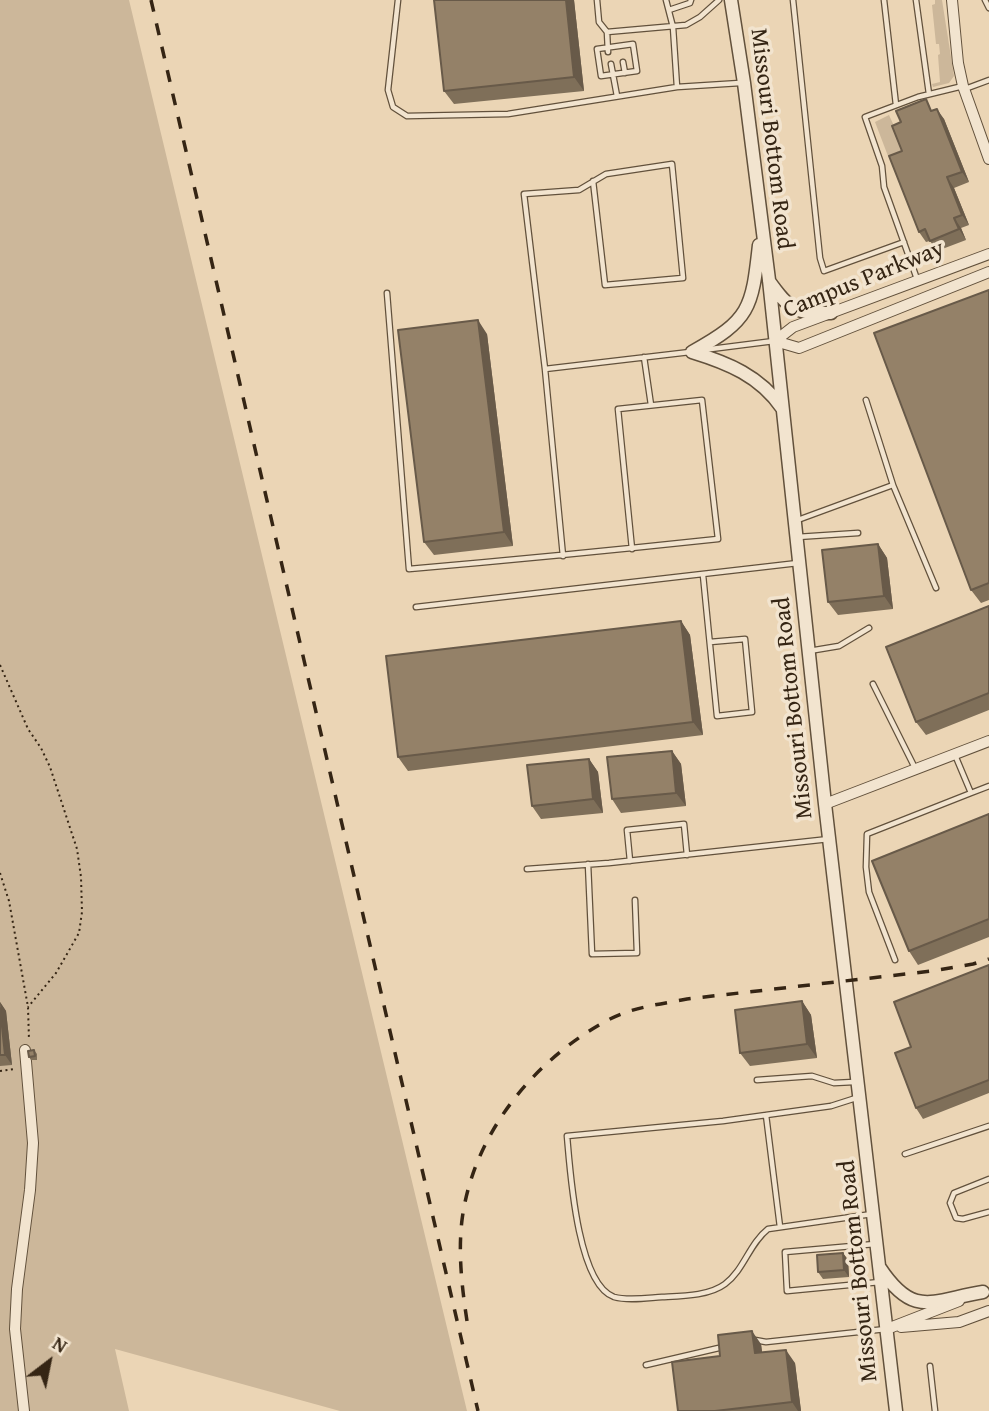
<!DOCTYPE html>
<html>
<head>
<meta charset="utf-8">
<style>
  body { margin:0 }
  #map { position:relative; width:989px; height:1411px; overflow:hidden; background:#ebd5b5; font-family:"Gentium Book Plus",serif }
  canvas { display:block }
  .north { position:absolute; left:14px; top:1327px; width:70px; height:70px; -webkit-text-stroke:5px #f2e4cf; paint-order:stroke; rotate:32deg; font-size:19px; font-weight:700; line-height:28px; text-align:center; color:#352514 }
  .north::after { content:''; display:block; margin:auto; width:24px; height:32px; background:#352514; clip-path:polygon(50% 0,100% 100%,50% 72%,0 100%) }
</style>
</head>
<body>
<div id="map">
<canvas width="989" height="1411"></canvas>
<div class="north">N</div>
</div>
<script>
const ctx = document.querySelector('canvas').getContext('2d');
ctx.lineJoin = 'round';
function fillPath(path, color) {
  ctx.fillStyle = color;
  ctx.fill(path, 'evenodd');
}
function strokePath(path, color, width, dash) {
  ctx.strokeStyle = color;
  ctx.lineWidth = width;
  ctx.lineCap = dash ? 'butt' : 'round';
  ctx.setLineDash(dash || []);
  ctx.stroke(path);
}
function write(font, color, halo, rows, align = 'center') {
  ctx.font = font + ' "Gentium Book Plus",serif';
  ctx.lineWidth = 7;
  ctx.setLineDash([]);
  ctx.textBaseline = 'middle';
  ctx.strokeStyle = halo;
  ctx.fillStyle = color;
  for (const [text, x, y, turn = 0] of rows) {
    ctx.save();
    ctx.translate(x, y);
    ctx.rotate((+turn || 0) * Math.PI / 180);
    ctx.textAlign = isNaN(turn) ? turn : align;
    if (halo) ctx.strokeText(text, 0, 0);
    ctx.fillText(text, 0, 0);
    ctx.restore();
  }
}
fillPath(new Path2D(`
  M0 0H129L467 1411H340L115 1349 129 1411H0Z
  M935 0H942L954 76 949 83 933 87 932 84 940 82 938 55 940 54 939 44H936L932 5 935 4Z
  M889 115 905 150 888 156 875 122Z`), '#ccb79a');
const service = new Path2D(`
  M398 0 388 90 393 107 407 116 508 114 677 87 740 83
  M597 0 599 22 607 32 686 25 700 17 719 0
  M666 0 673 27 677 87
  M793 0 820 258 824 271 904 242
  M884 0 896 105
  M916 0 929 94
  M985 0 989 8
  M669 10 690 3 691 0
  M607 32 608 52
  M633 44 637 71 601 76 597 49Z
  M623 62 625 73
  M611 64 617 96
  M965 89 989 80
  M917 279 884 187 882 166 865 117 918 97 963 86
  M387 293 409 569C513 560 615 550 718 539L702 400 618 409 632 549
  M703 350 774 341
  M644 357 651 405
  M545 369 690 352
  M866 400 893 485
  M795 521 893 485 936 588
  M797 537 858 533
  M563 556 545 369 524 194 579 190 606 174 672 164 683 278 605 285 593 181
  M703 575 717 716 752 712 745 639 710 642
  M416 607 798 563
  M809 651 839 646 869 628
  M873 684 915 768
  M971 793 989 786
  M630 861 627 830 684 824 687 855
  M588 864 592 954 637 953 635 900
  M527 869 609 863 829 839
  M895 960 869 892 866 867 867 834 971 793 955 755
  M757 1080 812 1076 834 1083 854 1082
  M856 1098 831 1106 723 1121 567 1136C570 1169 577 1284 614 1297 628 1301 647 1298 662 1297 682 1296 709 1296 725 1284 744 1270 749 1244 768 1229L872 1214
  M766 1115 780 1227
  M905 1154 989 1126
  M989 1179 954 1193 950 1203 956 1218 963 1219 989 1212
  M875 1244 785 1252 787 1291 880 1282
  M755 1340 766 1342 886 1329
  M646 1365 723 1347
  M930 1366 935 1411`);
const minor = new Path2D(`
  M952 0 958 63 963 86 989 159
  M775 341 793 327 989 254
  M775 341 799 348 989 272
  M825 804 989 741
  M901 1327 959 1322 989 1311
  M887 1329 959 1301
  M24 1411 15 1329 17 1289 30 1190 33 1143 25 1050`);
const tertiary = new Path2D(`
  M731 0 744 83 769 280 825 804 896 1411
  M769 281C789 309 795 314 831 313
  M692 352C750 320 752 309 759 245
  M692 352C728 363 760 376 782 408
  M880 1268C914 1319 932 1300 983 1292`);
strokePath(service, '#62513c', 7);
strokePath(minor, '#62513c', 12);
strokePath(tertiary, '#62513c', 15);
strokePath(new Path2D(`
  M0 665 28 729 41 748 50 767 77 849 81 877 82 912 79 933 56 973 28 1007
  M0 873 9 901 28 1007 29 1040
  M0 1071 15 1069`), '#352514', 2, [2, 3.5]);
strokePath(service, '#f2e4cf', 4.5);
strokePath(minor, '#f2e4cf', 10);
strokePath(tertiary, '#f2e4cf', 12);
strokePath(new Path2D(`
  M151 0 478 1411
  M467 1321C462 1288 458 1253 462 1220 473 1134 534 1059 610 1019 633 1007 662 1004 687 999L932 971 973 964 989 959`), '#352514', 3.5, [12, 12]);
fillPath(new Path2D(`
  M574 0 584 91 454 104 444 91Z
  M934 110 944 119 969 182 954 188 969 225 961 228 966 240 937 251 930 241 926 242 919 232 902 151Z
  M989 290V600L981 603 971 590Z
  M487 334 513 546 434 555 424 542Z
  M878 544 887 558 893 609 838 615 828 602Z
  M989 606V710L926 735 916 722Z
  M681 621 690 635 703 735 408 771 398 757Z
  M672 751 681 764 686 806 621 813 612 799Z
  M589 759 598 772 603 813 541 819 532 806Z
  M989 814V937L918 965 909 951Z
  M989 965V1093L923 1119 916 1108Z
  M802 1001 811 1015 817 1058 750 1066 740 1053Z
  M0 1002 6 1011 12 1065 0 1066Z
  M34 1050 37 1054V1060H31L29 1057Z
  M843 1253 848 1260 849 1277 823 1279 818 1272Z
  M761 1344 762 1352 795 1363 801 1411H678L720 1356Z`), '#7f6f59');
fillPath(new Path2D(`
  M566 0H574L584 91 574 77Z
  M937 109 944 119 969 182 962 172Z
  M947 177 954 188 969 225 962 215Z
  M954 218 961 228 966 240 959 229Z
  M478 320 487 334 513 546 504 532Z
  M878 544 887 558 893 609 884 596Z
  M681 621 690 635 703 735 693 722Z
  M672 751 681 764 686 806 676 793Z
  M589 759 598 772 603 813 593 799Z
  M802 1001 811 1015 817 1058 807 1044Z
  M0 1002 6 1011 12 1065 5 1055Z
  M843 1253 848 1260 849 1277 844 1270Z
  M752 1331 761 1344 764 1367 755 1353Z
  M786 1350 795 1363 801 1411H798L792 1402Z`), '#685a49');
const building = new Path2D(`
  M434 0H566L574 77 444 91Z
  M926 99 931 111 937 109 962 172 947 177 962 215 954 218 959 229 930 241 925 229 919 232 889 156 902 151 892 126 901 122 896 111Z
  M989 290V583L971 590 874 333Z
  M478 320 504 532 424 542 398 330Z
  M878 544 884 596 828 602 822 550Z
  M989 606V693L916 722 886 647Z
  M681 621 693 722 398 757 386 656Z
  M672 751 676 793 612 799 607 757Z
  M589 759 593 799 532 806 527 765Z
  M989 814V919L909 951 872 861Z
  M989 965V1080L916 1108 895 1053 911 1047 894 1002Z
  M802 1001 807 1044 740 1053 735 1010Z
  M0 1008 5 1055H0Z
  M34 1050 35 1056 29 1057 28 1051Z
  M843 1253 844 1270 818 1272 817 1255Z
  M752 1331 755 1353 786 1350 792 1402 715 1411H678L672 1362 720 1356 718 1335Z`);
fillPath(building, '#948168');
strokePath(building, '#685a49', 2);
write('24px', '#352514', '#f2e4cf', [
  ["Missouri Bottom Road",771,139,83],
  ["Campus Parkway",864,280,-22],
  ["Missouri Bottom Road",794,708,-96],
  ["Missouri Bottom Road",859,1271,-96]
]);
</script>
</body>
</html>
